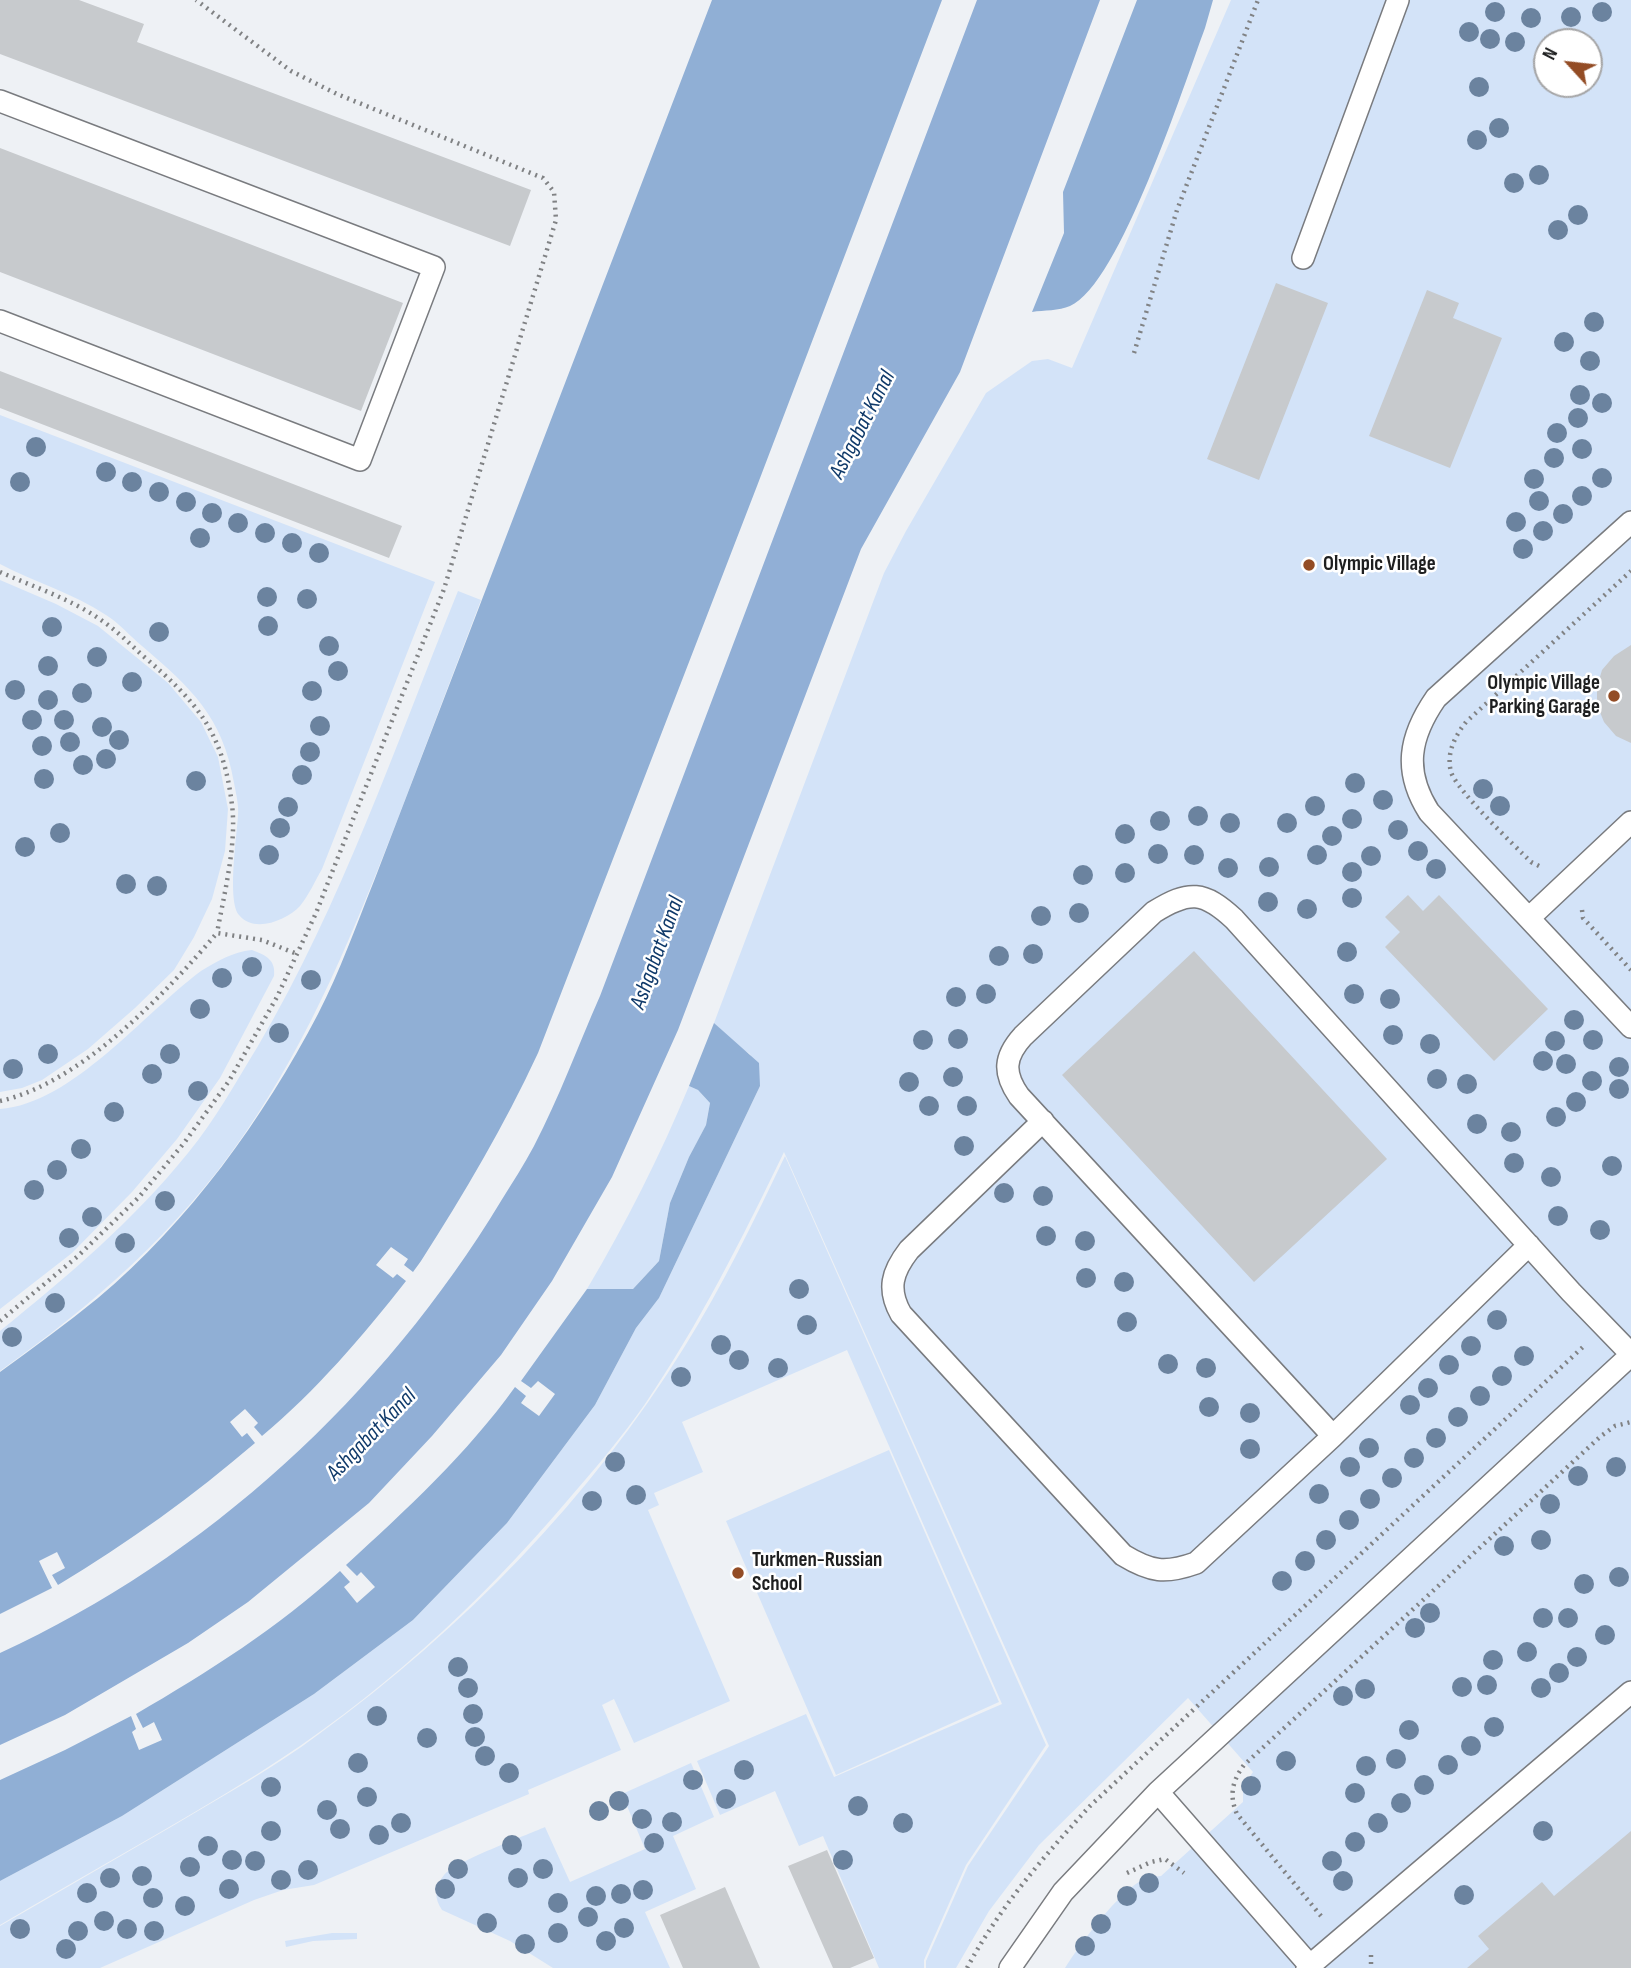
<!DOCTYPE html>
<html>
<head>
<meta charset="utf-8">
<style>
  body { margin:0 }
  #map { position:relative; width:1631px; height:1968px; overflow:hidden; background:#eef1f5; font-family:"Sofia Sans Condensed",sans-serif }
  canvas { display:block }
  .north { position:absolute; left:1533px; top:28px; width:70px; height:70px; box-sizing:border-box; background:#fff; border:2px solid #a5a5a6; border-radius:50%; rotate:297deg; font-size:19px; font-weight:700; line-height:28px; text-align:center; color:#1e1f20 }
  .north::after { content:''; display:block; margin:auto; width:24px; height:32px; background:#934c25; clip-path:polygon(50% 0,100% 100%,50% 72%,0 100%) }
</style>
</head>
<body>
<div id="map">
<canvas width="1631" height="1968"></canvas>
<div class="north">N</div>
</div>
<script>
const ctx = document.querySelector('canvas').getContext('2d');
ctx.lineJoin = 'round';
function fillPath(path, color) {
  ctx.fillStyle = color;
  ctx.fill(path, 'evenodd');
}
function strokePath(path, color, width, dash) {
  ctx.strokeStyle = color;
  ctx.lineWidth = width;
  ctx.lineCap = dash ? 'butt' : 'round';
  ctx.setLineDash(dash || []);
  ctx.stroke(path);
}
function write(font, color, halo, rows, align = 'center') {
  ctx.font = font + ' "Sofia Sans Condensed",sans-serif';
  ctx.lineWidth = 5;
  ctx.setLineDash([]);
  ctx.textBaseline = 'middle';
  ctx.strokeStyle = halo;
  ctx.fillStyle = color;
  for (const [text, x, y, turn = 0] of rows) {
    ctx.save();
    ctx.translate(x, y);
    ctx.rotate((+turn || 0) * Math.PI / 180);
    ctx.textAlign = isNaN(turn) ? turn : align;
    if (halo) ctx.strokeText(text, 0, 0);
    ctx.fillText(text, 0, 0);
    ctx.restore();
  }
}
fillPath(new Path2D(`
  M1231 0H1631V1968H1065C1080 1944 1119 1891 1144 1879 1149 1877 1155 1877 1161 1876L1243 1802V1787L1253 1772 1188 1698 1039 1845 989 1911 956 1968H926V1961L968 1866 1049 1746 784 1152C742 1239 699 1324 645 1404 621 1438 594 1470 567 1501 478 1606 375 1700 259 1773 174 1826 86 1874 0 1925V1881L122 1816 314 1694 413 1620 507 1523 595 1405 636 1328 659 1298 760 1086 750 1054 734 1044 714 1023 884 573 906 531 986 393 1032 361 1048 359 1072 368ZM1547 42H1589V84H1547Z
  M0 415 435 582 322 869C315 881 309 895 300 906 287 920 254 934 239 915 227 901 237 835 238 815 239 805 236 794 234 783 223 717 191 688 142 646 130 636 119 623 106 615 73 593 34 582 0 564Z
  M0 580 56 604 98 626 168 683 201 722 218 757 228 809 225 851 212 899 194 937 174 970 135 1008 88 1049 42 1080 22 1088 0 1092Z
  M458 591 481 600C454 671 427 742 400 813 356 926 312 1036 243 1136 178 1231 93 1305 0 1371V1331C68 1276 133 1221 188 1153 215 1120 236 1082 258 1046 342 903 396 744 458 591Z
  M252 950C266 955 276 960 274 976L220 1078 177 1139 132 1192 72 1253 0 1309V1109C72 1104 144 1013 201 971 218 961 232 952 252 950Z
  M689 1086 698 1090 710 1103 706 1125 689 1157 670 1203 659 1261 633 1289H587C626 1223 660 1156 689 1086Z
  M785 1156 1046 1745 966 1865 924 1960V1968H879L823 1836 799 1846 775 1791 720 1815 697 1761 806 1714 834 1777 1002 1704 847 1350 682 1422 703 1472 654 1493 659 1505 648 1510 730 1701 634 1743 614 1699 602 1705 621 1750 528 1790 529 1794 314 1885 283 1890 254 1900 100 1968H0V1926C59 1892 117 1858 176 1824 224 1795 274 1768 319 1734 463 1629 591 1498 685 1346 723 1285 754 1221 785 1156Z
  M889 1450 999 1702 836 1775 726 1521Z
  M691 1763 714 1817 673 1836 696 1889 645 1912 670 1968H553L510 1941 442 1910C434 1898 434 1887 444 1875 456 1861 525 1836 545 1827L570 1882 645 1849 622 1794Z
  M332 1933H357V1939L313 1941 286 1947 285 1941Z`), '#d3e3f8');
fillPath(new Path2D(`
  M712 0H942L757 486 538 1053C504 1126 464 1194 421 1261L413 1272 404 1265 408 1259 391 1247 376 1265 393 1278 397 1274 406 1281C362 1337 316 1391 262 1436L254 1427 258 1423 245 1409 230 1422 242 1437 247 1433 255 1443C193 1496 128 1543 58 1585L52 1575 65 1568 57 1552 39 1561 52 1588 0 1614V1372C33 1348 66 1324 98 1298 189 1222 263 1119 318 1014 340 971 356 926 374 881Z
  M1137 0H1213L1205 28C1184 84 1120 285 1070 306 1059 311 1044 310 1032 312L1064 233 1063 192Z
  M714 1023 759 1063 760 1086 659 1298 636 1328 595 1405 507 1523 413 1620 314 1694 122 1816 0 1881V1780L65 1750 131 1716 136 1729 132 1732 139 1750 162 1740 154 1722 143 1728 136 1714C208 1672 278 1628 340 1571L350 1582 344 1587 357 1603 375 1587 361 1572 357 1576 346 1565C406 1510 467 1454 515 1387L526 1396 521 1403 539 1416 555 1394 538 1381 531 1388 521 1381 587 1289H633L659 1261 670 1203 689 1157 706 1125 710 1103 698 1090 689 1086Z`), '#90afd5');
fillPath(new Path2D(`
  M977 0H1100L960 372 861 549 678 1030 612 1177 552 1281 501 1355 432 1436 369 1503 248 1602 188 1643 65 1715 0 1745V1653C207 1558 383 1396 501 1201 512 1183 524 1165 534 1146 559 1098 578 1046 600 996Z`), '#91afd6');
fillPath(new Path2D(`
  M0 0H79L144 24 137 42 531 190 510 246 0 54Z
  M0 148 403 303 361 411 0 272Z
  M1276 283 1328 303 1259 480 1207 459Z
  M1427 290 1459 303 1453 318 1502 338 1450 468 1369 436Z
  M0 371 402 526 389 558 0 408Z
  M1631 645V743L1616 736 1604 722 1597 705V687L1602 670 1614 656Z
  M1408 895 1423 911 1439 895 1548 1009 1494 1061 1385 947 1400 932 1385 917Z
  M1194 951 1387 1159 1254 1282 1062 1075Z
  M1631 1831V1968H1467L1489 1949 1478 1936 1542 1882 1554 1896Z
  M827 1850 874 1958 850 1968H833L788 1866Z
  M725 1887 760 1968H683L660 1915Z`), '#c7cacd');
const service = new Path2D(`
  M0 101 434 267 360 460 0 321
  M1303 258 1398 0
  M1631 522 1436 698C1409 737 1403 771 1429 812L1631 1027
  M1529 918 1631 822
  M1043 1121 909 1250C892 1272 887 1289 901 1314L1123 1555C1151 1572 1165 1574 1196 1563L1333 1436 1529 1245
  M1333 1436 1019 1096C1003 1073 1004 1057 1023 1036L1154 912C1189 890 1204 891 1234 919L1571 1292 1631 1354
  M1158 1792 1312 1968
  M1010 1968 1063 1892 1158 1792 1631 1355
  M1307 1968 1631 1692`);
strokePath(service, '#797b7f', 24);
strokePath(new Path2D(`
  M1134 353 1177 210 1258 0
  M0 572C34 587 71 599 101 620 116 630 129 643 142 655 197 702 223 731 232 805 237 843 224 895 217 933
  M1539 866 1531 862C1514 845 1457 791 1451 772 1446 753 1455 736 1466 722L1631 571
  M1582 910 1583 918 1631 970
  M0 1101C81 1083 165 994 217 933L262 940 297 954
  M0 1321 78 1256 139 1197 184 1143 229 1081 277 997 316 913 444 589 556 220 554 192 543 178 337 94 291 71 196 0
  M1127 1873 1151 1862 1165 1859 1184 1873
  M1321 1916 1237 1814C1229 1796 1232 1781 1244 1765L1601 1436 1615 1426 1631 1422
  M1371 1955V1968
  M967 1968C999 1908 1044 1856 1090 1806L1584 1346`), '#808284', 4.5, [2, 5]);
strokePath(service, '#fff', 21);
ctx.fillStyle = '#6b839f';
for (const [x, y] of [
  [1495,12],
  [1602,12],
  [1571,17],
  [1531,18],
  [1469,32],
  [1490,39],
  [1515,42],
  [1479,87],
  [1499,128],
  [1477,140],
  [1539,175],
  [1514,183],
  [1578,215],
  [1558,230],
  [1594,322],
  [1564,342],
  [1590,361],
  [1580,395],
  [1602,403],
  [1578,418],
  [1557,433],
  [36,447],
  [1582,449],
  [1554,458],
  [106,472],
  [1602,478],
  [1534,479],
  [20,482],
  [132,482],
  [159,492],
  [1582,496],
  [1539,501],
  [186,502],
  [212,513],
  [1563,514],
  [1516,522],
  [238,523],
  [1543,531],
  [265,533],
  [200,538],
  [292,543],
  [1523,549],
  [319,553],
  [267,597],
  [307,599],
  [268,626],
  [52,627],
  [159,632],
  [329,646],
  [97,657],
  [48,666],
  [338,671],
  [132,682],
  [15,690],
  [312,691],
  [82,693],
  [48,700],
  [32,720],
  [64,720],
  [320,726],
  [102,727],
  [119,740],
  [70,742],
  [42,746],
  [310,752],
  [106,759],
  [83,765],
  [302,775],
  [44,779],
  [196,781],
  [1355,783],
  [1483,789],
  [1383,800],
  [1315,806],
  [1500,806],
  [288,807],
  [1198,816],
  [1352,819],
  [1160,821],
  [1230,823],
  [1287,823],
  [280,828],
  [1398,830],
  [60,833],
  [1125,834],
  [1332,836],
  [25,847],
  [1418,851],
  [1158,854],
  [269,855],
  [1194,855],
  [1317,855],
  [1371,856],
  [1269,867],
  [1228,868],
  [1436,869],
  [1352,872],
  [1125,873],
  [1083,875],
  [126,884],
  [157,886],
  [1352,898],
  [1268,902],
  [1307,909],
  [1079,913],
  [1041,916],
  [1347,952],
  [1033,954],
  [999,956],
  [252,967],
  [222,978],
  [311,980],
  [986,994],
  [1354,994],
  [956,997],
  [1390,999],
  [200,1009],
  [1574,1020],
  [279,1033],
  [1393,1035],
  [958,1039],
  [923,1040],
  [1593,1040],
  [1555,1041],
  [1430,1044],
  [48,1054],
  [170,1054],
  [1543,1061],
  [1566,1064],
  [1619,1067],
  [13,1069],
  [152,1074],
  [953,1077],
  [1437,1079],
  [1592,1081],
  [909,1082],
  [1467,1084],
  [1619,1089],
  [198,1091],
  [1576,1102],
  [929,1106],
  [967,1106],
  [114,1112],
  [1556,1117],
  [1477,1124],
  [1511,1132],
  [964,1146],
  [81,1149],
  [1514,1163],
  [1612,1166],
  [57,1170],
  [1551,1177],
  [34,1190],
  [1004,1193],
  [1043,1196],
  [165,1201],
  [1558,1216],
  [92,1217],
  [1600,1230],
  [1046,1236],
  [69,1238],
  [1085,1241],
  [125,1243],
  [1086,1278],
  [1124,1282],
  [799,1289],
  [55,1303],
  [1497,1320],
  [1127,1322],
  [807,1325],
  [12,1337],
  [721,1345],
  [1471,1346],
  [1524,1356],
  [739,1360],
  [1168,1364],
  [1449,1365],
  [778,1368],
  [1206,1368],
  [1502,1376],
  [681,1377],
  [1428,1388],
  [1480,1396],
  [1410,1405],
  [1209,1407],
  [1250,1413],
  [1458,1417],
  [1436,1438],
  [1369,1448],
  [1250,1449],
  [1414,1458],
  [615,1462],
  [1350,1467],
  [1616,1467],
  [1578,1476],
  [1392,1478],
  [1319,1494],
  [636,1495],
  [1370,1499],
  [592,1501],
  [1550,1504],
  [1349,1520],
  [1326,1540],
  [1541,1540],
  [1504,1546],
  [1305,1561],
  [1619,1577],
  [1282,1581],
  [1584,1584],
  [1430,1613],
  [1543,1618],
  [1568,1618],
  [1415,1628],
  [1605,1635],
  [1527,1652],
  [1577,1657],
  [1493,1660],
  [458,1667],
  [1559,1673],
  [1487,1685],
  [1462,1687],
  [468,1688],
  [1541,1688],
  [1365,1689],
  [1343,1696],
  [473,1714],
  [377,1716],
  [1494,1727],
  [1409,1730],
  [475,1737],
  [427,1738],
  [1471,1746],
  [485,1756],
  [1396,1759],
  [1286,1761],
  [358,1763],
  [1448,1765],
  [1366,1766],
  [744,1770],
  [509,1773],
  [693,1780],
  [1424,1785],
  [1251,1786],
  [271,1787],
  [1355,1793],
  [367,1797],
  [726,1799],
  [619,1801],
  [1401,1803],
  [858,1806],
  [327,1810],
  [599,1811],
  [642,1819],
  [672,1822],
  [401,1823],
  [903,1823],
  [1378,1823],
  [340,1829],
  [271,1831],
  [1543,1831],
  [379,1835],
  [1355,1842],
  [654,1843],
  [512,1845],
  [208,1846],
  [232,1860],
  [843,1860],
  [255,1861],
  [1332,1861],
  [190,1867],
  [458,1869],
  [543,1869],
  [308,1870],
  [142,1876],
  [110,1878],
  [518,1878],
  [281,1880],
  [1343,1881],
  [1149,1883],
  [229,1889],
  [445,1889],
  [643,1890],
  [87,1893],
  [621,1894],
  [1464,1895],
  [596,1896],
  [1127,1896],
  [153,1898],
  [558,1903],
  [185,1906],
  [588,1917],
  [104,1921],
  [487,1923],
  [1101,1924],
  [624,1928],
  [20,1929],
  [127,1929],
  [78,1931],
  [154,1931],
  [558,1933],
  [606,1941],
  [525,1944],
  [1085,1946],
  [66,1949]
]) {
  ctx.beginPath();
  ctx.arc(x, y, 10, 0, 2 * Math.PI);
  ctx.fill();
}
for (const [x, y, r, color] of [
  [1309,565,7,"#934c25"],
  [1614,696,7,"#934c25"],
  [738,1573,7,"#934c25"]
]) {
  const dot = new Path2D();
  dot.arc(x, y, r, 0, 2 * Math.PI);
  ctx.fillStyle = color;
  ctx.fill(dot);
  strokePath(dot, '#fff', 2.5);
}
write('bold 21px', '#1e1f20', '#fff', [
  ["Olympic Village",1323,565],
  ["Olympic Village",1600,684,"right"],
  ["Parking Garage",1600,708,"right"],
  ["Turkmen-Russian",752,1561],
  ["School",752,1585]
], 'left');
write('italic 23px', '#103a6a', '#fff', [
  ["Ashgabat Kanal",863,425,-63],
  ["Ashgabat Kanal",658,953,-70],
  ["Ashgabat Kanal",372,1435,-46]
]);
</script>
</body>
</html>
